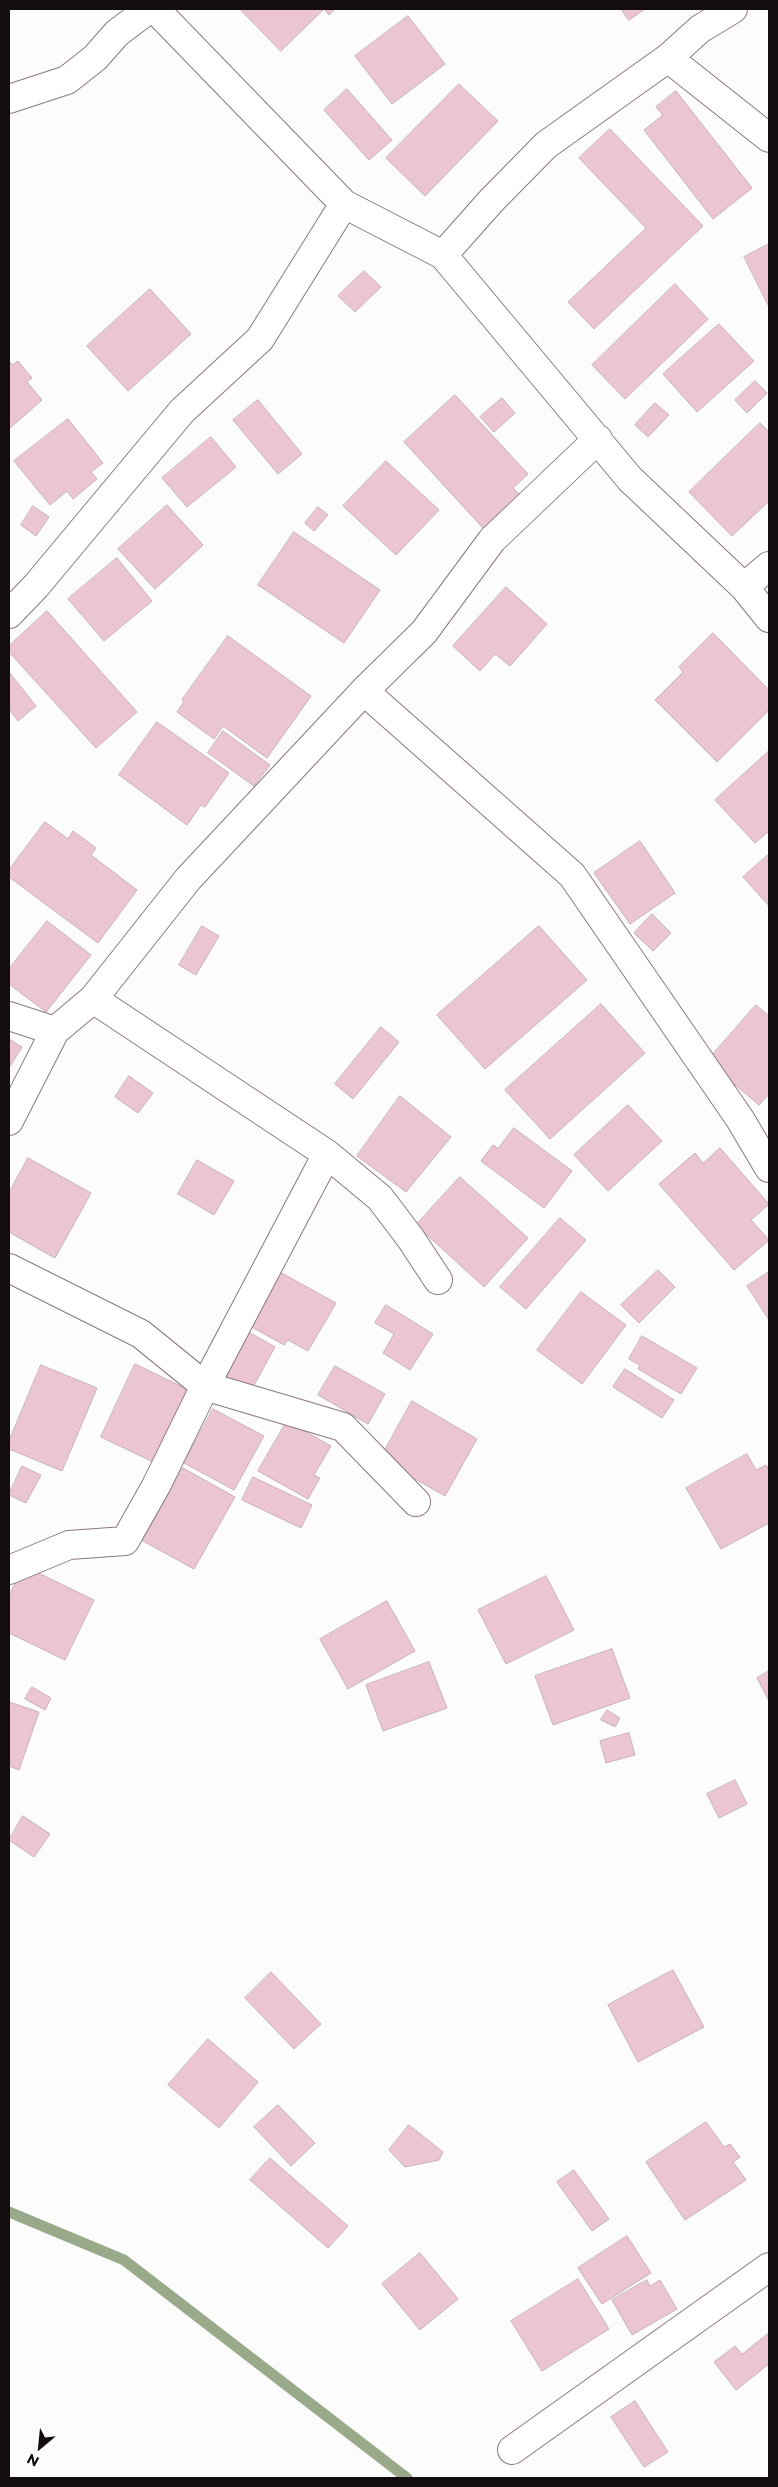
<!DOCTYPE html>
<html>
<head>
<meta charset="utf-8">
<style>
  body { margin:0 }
  #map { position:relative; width:778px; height:2487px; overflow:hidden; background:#fcfcfc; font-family:Montserrat,sans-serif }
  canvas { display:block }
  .frame { position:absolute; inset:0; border:10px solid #140d0f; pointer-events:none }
  .north { position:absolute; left:15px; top:2422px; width:50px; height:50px; -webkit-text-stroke:4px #fff; paint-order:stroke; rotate:208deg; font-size:14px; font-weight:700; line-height:20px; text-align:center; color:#140d0f }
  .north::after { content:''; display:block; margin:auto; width:18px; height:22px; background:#140d0f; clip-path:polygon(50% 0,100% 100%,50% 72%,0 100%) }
</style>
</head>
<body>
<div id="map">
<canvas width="778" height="2487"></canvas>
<div class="frame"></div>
<div class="north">N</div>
</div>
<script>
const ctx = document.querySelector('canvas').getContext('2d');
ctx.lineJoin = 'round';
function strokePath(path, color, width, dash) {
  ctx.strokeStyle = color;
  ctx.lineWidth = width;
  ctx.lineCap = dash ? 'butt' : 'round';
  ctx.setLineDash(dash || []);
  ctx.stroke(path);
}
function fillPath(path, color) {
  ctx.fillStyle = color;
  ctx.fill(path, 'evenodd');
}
strokePath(new Path2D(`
  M9 2212 124 2260 407 2478`), '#99aa8b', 11);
const building = new Path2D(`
  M240 9H335L329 15 324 9 281 51Z
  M621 9H645L629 20Z
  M408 16 445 64 392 104 355 56Z
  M459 84 498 121 425 196 386 158Z
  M347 89 392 140 369 160 324 110Z
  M676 91 752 188 713 219 644 130 663 115 656 107Z
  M610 129 703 226 594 329 568 302 646 228 579 158Z
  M769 244V307L744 257Z
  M364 271 381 287 355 312 338 296Z
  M675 284 708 319 625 399 592 365Z
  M150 289 191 334 128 391 87 346Z
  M719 324 754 361 697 412 663 374Z
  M9 361 12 365 18 361 32 378 27 382 42 400 9 429Z
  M755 381 767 393 747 413 735 400Z
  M455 395 528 474 513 488 520 495 483 528 404 442Z
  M502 398 515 413 494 432 480 417Z
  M258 400 302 454 278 474 233 420Z
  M655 403 669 415 648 437 635 425Z
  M68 419 103 463 91 472 97 479 73 499 67 491 50 505 14 461Z
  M760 423 769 432V501L732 536 689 492Z
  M211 437 236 467 187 507 162 478Z
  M386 461 439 510 396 555 343 506Z
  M167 505 203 545 155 589 118 549Z
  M33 506 49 517 36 536 21 525Z
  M318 507 328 515 314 531 305 523Z
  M294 532 380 590 344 643 258 585Z
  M117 558 152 601 104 641 68 599Z
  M506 587 547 624 510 666 495 654 480 671 453 646Z
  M47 611 137 712 96 748 9 652V646Z
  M713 633 769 690V710L717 762 655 700 683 672 679 667Z
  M228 636 311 696 267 758 223 726 214 739 177 712 184 702 182 700Z
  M9 672 36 706 18 721 9 709Z
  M157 722 229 773 205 807 201 805 187 825 119 775Z
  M223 731 270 765 254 786 208 753Z
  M769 751V831L755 843 715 800Z
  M45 822 68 839 73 831 96 848 91 855 137 890 98 943 9 877V870Z
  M640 841 675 893 630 924 594 873Z
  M769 854V906L743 877Z
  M652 914 671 933 653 951 634 933Z
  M47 921 91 955 46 1012 9 984V969Z
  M202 926 219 936 196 975 179 965Z
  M539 926 587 980 485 1069 437 1015Z
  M601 1004 645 1053 550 1139 505 1090Z
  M756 1005 769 1016V1094L759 1105 707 1061Z
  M381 1027 399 1042 353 1099 335 1084Z
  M9 1039 22 1047 9 1068Z
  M129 1076 153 1093 138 1113 115 1097Z
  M400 1096 451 1137 406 1192 357 1156Z
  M628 1105 662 1141 608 1191 574 1155Z
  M514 1128 572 1171 544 1208 481 1161 493 1145 498 1148Z
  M720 1148 769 1204 751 1220 769 1240 734 1270 659 1184 695 1153 703 1163Z
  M28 1158 91 1193 55 1258 9 1232V1193Z
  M197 1160 234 1181 214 1215 178 1194Z
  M460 1177 528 1238 484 1287 416 1225Z
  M560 1218 586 1240 526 1309 500 1287Z
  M658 1270 675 1287 639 1323 621 1305Z
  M278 1271 336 1303 308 1351 288 1340 284 1345 248 1325Z
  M769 1272V1320L747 1286Z
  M581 1292 626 1325 582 1384 537 1350Z
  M386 1305 433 1334 410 1370 383 1353 394 1334 375 1323Z
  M247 1331 275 1347 247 1398 219 1382Z
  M642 1336 697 1368 681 1394 638 1369 640 1365 629 1359Z
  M135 1364 189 1390 155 1463 101 1437Z
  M41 1365 97 1388 62 1471 9 1449V1441Z
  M335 1366 385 1394 368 1424 318 1395Z
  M625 1369 674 1400 662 1418 613 1387Z
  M412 1401 477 1439 445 1496 380 1459Z
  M213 1409 264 1436 234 1490 184 1463Z
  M287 1421 331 1446 314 1475 320 1478 308 1499 258 1471Z
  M747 1454 756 1470 766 1465 769 1470V1523L721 1549 686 1488Z
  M22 1466 41 1475 26 1503 9 1495Z
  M183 1468 235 1497 194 1569 143 1541Z
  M253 1477 312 1505 301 1528 242 1500Z
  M24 1566 94 1600 65 1660 9 1633V1596Z
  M546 1576 574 1630 506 1664 478 1610Z
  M387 1601 415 1651 348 1689 320 1639Z
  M612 1649 630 1698 553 1725 535 1676Z
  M429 1662 447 1708 383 1731 366 1685Z
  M769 1671V1701L757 1678Z
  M32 1687 51 1698 45 1710 25 1699Z
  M9 1702 39 1712 19 1770 9 1766Z
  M607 1710 620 1718 615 1727 601 1720Z
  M629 1733 635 1755 606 1763 600 1741Z
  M735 1780 747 1804 719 1818 707 1794Z
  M23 1816 50 1834 34 1857 9 1840Z
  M673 1970 704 2027 638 2062 608 2005Z
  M271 1972 321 2024 294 2049 245 1998Z
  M208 2039 258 2082 219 2128 168 2085Z
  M278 2105 315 2143 291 2166 254 2127Z
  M706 2122 724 2147 730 2144 740 2157 733 2162 746 2180 685 2220 646 2162Z
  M409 2125 443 2152 439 2160 405 2167 389 2150Z
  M270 2158 348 2226 328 2248 250 2180Z
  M574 2170 609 2219 592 2231 557 2182Z
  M627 2236 651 2273 602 2304 578 2268Z
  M420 2253 458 2299 420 2330 382 2284Z
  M578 2279 609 2329 542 2371 511 2321Z
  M647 2280 650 2286 660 2280 677 2309 632 2335 612 2300Z
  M769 2333V2364L736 2390 714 2362 735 2346 742 2354Z
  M635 2401 668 2452 644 2467 611 2417Z`);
fillPath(building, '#ecc5d3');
strokePath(building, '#c9b1b9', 1);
const minor = new Path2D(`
  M155 9 344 204 443 255 630 479 744 587 769 618
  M668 58 769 138
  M9 99 67 80 95 58 117 33 149 9
  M443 255 491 201 546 145 668 58 700 29 733 9
  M744 587 769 566
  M9 614 36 586 182 411 260 339 344 204
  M364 691 572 875 740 1119 769 1168
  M93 999 327 1154 380 1198 411 1239 438 1280
  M9 1016 55 1031
  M9 1121 55 1031 93 999 188 879 364 691 424 632 492 540 598 439
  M9 1268 141 1334 205 1386 327 1154
  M9 1570 69 1545 125 1541 156 1486 205 1386 343 1427 416 1502
  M512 2450 769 2267`);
strokePath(minor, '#8d777f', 30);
strokePath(minor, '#fff', 28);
</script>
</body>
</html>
